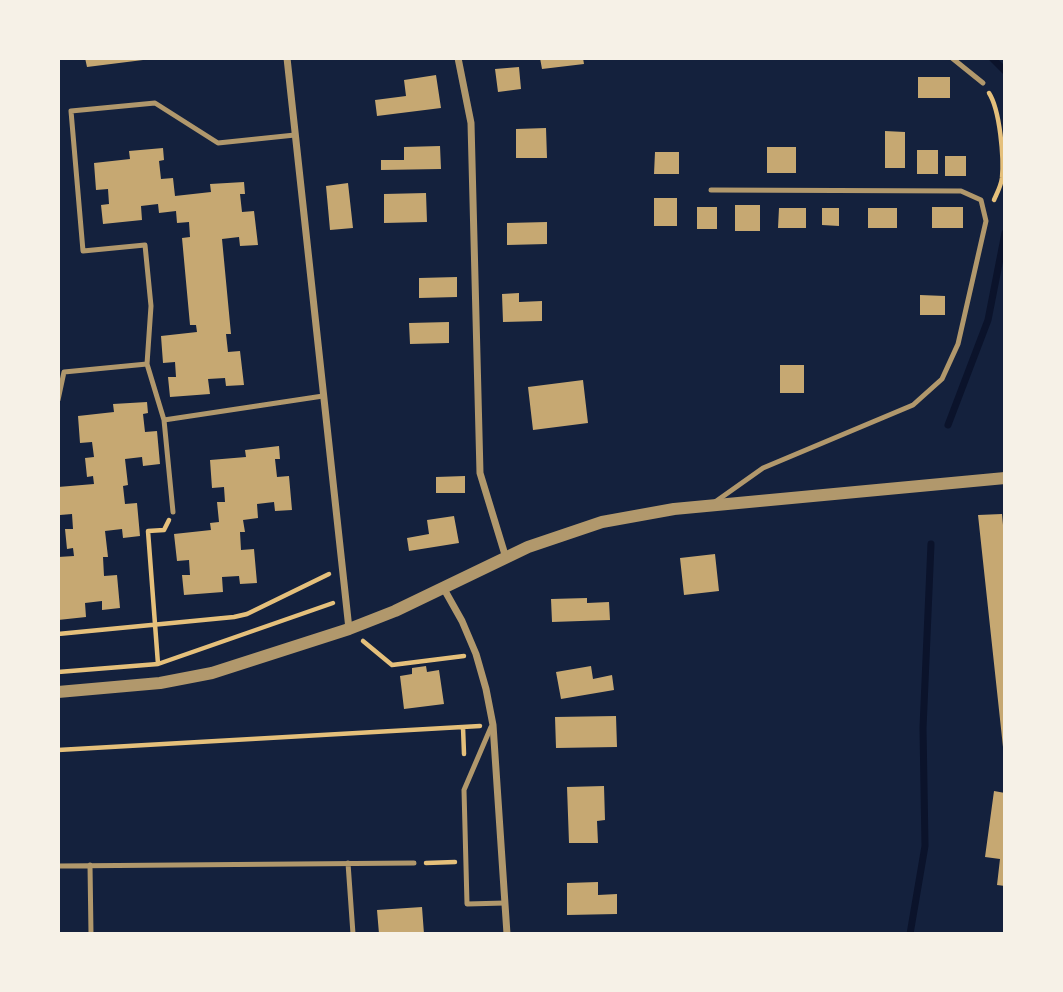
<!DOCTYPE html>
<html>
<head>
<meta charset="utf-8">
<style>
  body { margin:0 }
  #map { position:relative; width:1063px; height:992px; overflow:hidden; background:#14213d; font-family:"Roboto Condensed",sans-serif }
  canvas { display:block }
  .frame { position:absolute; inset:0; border:60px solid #f6f1e7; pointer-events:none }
</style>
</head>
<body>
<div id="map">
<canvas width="1063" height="992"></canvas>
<div class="frame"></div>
</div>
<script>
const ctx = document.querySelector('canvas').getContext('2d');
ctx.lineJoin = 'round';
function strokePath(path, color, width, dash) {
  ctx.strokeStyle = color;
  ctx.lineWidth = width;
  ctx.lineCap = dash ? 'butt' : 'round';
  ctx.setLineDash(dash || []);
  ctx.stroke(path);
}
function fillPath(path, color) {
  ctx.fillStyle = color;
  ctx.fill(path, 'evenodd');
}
strokePath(new Path2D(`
  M992 58 1005 71
  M948 425 988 320 1005 233
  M910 934 925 846 923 728 931 544`), '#0b132b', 7);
fillPath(new Path2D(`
  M85 58H142L143 60 87 67Z
  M540 58H583L584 64 542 69Z
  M519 67 521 89 498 92 495 69Z
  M436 75 441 108 377 116 375 100 406 96 404 80Z
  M918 77H950V98H918Z
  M546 128 547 158H516V129Z
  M885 131 905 132V168H885Z
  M440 146 441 169 381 170V160H404V147Z
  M767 147H796V173H767Z
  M163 148 164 160 159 161 161 179 173 178 175 196 211 192 210 184 244 182 245 194H240L242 212 254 211 258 245 240 246 239 237 222 239 231 334H226L228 352 240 351 244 385 226 386 225 378 208 379 210 394 170 397 168 377H176L175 362 163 363 161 336 197 332 196 325H190L182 238 190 237 189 222 177 223 176 211 159 213 158 204 141 206 142 220 103 224 101 205 109 204 108 189 96 190 94 163 130 159 129 151Z
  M917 150H938V174H917Z
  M655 152H679V174H654Z
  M945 156H966V176H945Z
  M348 183 353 228 330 230 326 186Z
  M426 193 427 222 384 223V194Z
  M654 198H677V226H654Z
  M735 205H760V231H735Z
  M697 207H717V229H697Z
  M932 207H963V228H932Z
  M779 208H806V228H778Z
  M822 208H839V226L822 225Z
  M868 208H897V228H868Z
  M547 222V244L507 245V223Z
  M457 277V297L419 298V278Z
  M519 293V302L542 301V321L503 322 502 294Z
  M920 295 945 296V315H920Z
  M449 322V343L410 344 409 323Z
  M780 365H804V393H780Z
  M583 380 588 423 533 430 528 387Z
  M147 402 148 413 143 414 145 432 157 431 160 464 143 466 142 457 125 459 128 485 123 486 125 504 137 503 140 536 123 538 122 529 105 531 108 557H103L104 576 117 575 120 608 102 610V601L85 603 86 617 58 620V557L74 556 73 548 67 549 65 529H73L72 514 60 515 58 487 94 484 93 476 87 477 85 458 94 457 92 442 80 443 78 416 114 412 113 404Z
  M279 446 280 459H275L277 477 289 476 292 510 275 511 274 502 257 504 258 518 243 520 245 532H240L241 550 254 549 257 583 240 584 239 576 222 577 223 592 184 595 182 575H190L189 560 177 561 174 534 211 530 210 523 219 522 217 502H225L224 487 212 488 210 460 246 457 245 450Z
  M465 476V493H436V477Z
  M1002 514 1005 547V747H1003L978 515Z
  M454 516 459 543 409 551 407 538 429 534 427 520Z
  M715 554 719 591 684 595 680 558Z
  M587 598V603L609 602 610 620 552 622 551 599Z
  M426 666 427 672 439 670 444 704 404 709 400 676 412 674V668Z
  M591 666 593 679 612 675 614 690 561 699 556 672Z
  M616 716 617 747 556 748 555 717Z
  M604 786 605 820 597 821 598 843H569L567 787Z
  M994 791 1005 793V886L997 885 1000 859 985 857Z
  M598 882V895L617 894V914L567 915V883Z
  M422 907 424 934H379L377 910Z`), '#c6a872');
strokePath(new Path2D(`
  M989 93C1000 110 1004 158 1002 178 1001 186 997 193 994 200
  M58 634 234 617 247 614 329 574
  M363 641 392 665 464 656
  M158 664 148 531 164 530 169 520
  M58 672 158 664 333 603
  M463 727 464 754
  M58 750 480 726
  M426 863 455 862`), '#e5c07b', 4.5);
strokePath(new Path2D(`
  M952 58 983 83
  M711 190 961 191 981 200 986 221 958 344 942 379 913 405 763 468 715 502
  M58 400 64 372 147 364
  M164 420 323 396
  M173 512 164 420 147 364 151 306 145 245 83 251 71 111 155 103 218 143 295 135
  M491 727 464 790 467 904 505 903
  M348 863 353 934
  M90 865 91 934
  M58 866 414 863`), '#b1986c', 5);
strokePath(new Path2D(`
  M287 58 349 629
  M458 58 471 123 480 473 506 558
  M444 589 462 621 476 654 486 689 493 725 507 934`), '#b1986c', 7);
strokePath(new Path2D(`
  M58 692 160 683 212 673 349 629 395 611 528 547 602 522 674 509 1005 478`), '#b1986c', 12);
</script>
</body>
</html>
